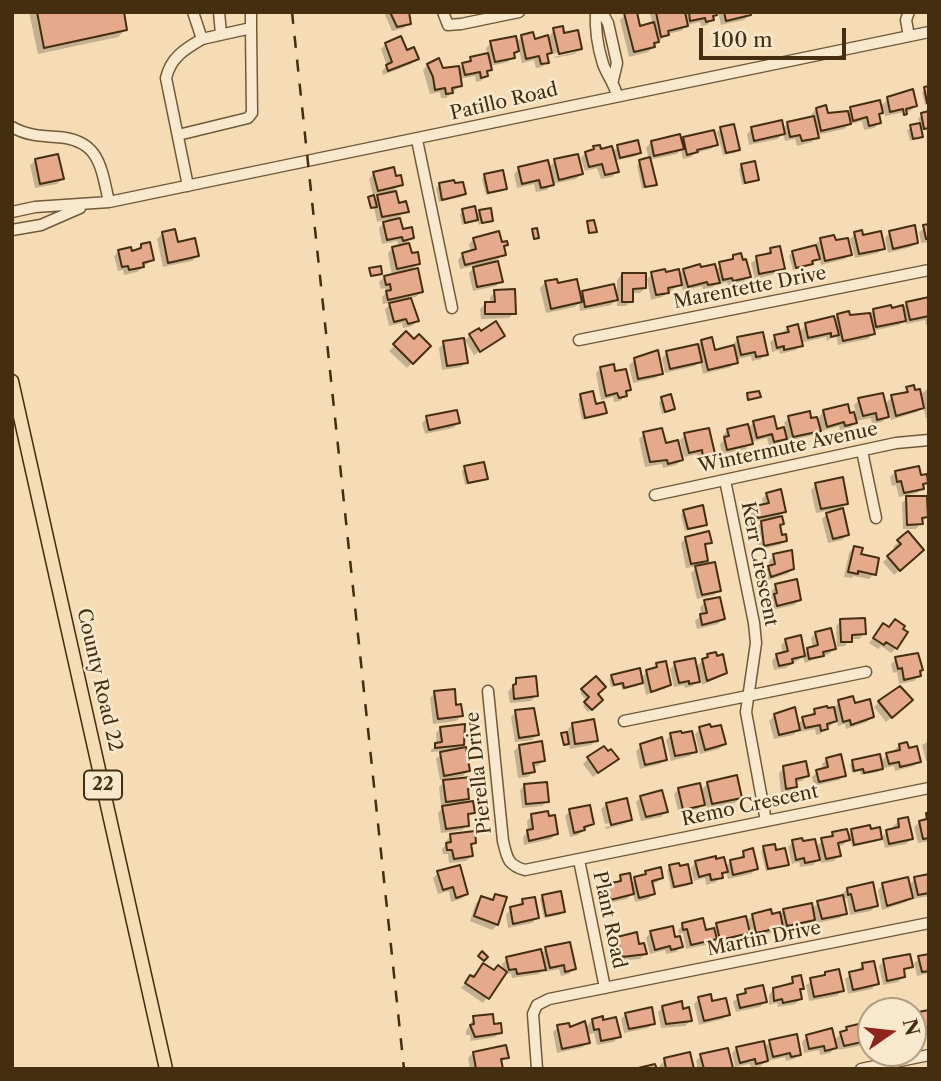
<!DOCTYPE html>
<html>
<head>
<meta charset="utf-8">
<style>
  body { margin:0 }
  #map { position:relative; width:941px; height:1081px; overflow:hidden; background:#f5dcb4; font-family:"Libre Caslon Text",serif }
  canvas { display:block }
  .frame { position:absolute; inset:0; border:14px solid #452d10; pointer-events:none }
  .north { position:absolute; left:857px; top:997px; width:70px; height:70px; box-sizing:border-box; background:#f8e8ce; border:2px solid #b09d82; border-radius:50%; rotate:76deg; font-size:19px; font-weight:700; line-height:28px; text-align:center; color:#452d10 }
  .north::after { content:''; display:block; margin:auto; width:24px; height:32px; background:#8f2418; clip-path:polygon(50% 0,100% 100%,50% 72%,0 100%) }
  .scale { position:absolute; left:699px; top:28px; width:147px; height:32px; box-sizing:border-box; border:4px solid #452d10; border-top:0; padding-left:9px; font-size:21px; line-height:24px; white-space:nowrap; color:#452d10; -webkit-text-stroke:5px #f8e8ce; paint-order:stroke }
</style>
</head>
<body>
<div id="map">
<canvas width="941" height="1081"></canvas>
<div class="frame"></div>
<div class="north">N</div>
<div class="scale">100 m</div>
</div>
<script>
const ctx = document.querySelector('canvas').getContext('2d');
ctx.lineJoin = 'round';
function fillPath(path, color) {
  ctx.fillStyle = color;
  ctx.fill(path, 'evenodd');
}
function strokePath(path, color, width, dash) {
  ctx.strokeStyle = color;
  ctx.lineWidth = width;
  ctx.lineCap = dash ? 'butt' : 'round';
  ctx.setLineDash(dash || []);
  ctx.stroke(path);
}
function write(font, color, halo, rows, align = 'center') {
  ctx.font = font + ' "Libre Caslon Text",serif';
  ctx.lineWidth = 5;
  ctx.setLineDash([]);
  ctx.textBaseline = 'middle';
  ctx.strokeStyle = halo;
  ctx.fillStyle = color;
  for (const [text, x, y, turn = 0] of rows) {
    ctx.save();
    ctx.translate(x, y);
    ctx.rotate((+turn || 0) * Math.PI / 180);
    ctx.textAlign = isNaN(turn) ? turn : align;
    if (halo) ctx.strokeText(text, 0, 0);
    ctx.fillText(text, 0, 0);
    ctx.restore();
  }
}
fillPath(new Path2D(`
  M29 12H122L125 30 118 37 38 54Z
  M384 12H407L409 23 404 28 392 31Z
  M652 12H714L715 15 707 25 701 26 700 22 687 25 681 31 667 34 648 52 629 57 620 20 625 15 639 28 653 24 650 14Z
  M718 12H748L749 15 744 20 721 25Z
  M554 30 580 49 577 52V49L553 54 552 51 546 57 547 62 542 67 536 68 534 60 522 63 519 49 508 62 490 66V69L481 81 476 82 475 76 459 79 460 86 446 98H441L440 92 430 94 423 70 428 65 442 70H458L471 59 488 55 486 48 491 43H516L522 36 533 41 549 37Z
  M386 44 406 52 416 59 411 64 383 75 382 71 387 66 381 49Z
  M577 52 575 54 554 58V57Z
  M929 88V104L925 105 922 92Z
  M888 99 915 106 910 111 885 116 884 110 878 116 879 123 874 128 864 130 862 121 848 125 844 129 817 135 812 142 797 146 795 139 785 141 783 133 778 139 749 145 747 134 752 129H782L787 124 812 118 811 115 816 109 827 115 846 113 851 108 880 107Z
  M929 113V129L920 131 921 136 910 141 907 130 920 125 918 118Z
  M721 129 738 150 735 153 723 155 717 132Z
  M684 138 716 144 711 149 695 153 691 157 683 159 681 150 677 154 649 160 655 184 642 189 637 165 649 159 646 148 651 142H681Z
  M618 147 639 153 636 156 614 161 617 172 612 177 601 179 597 168 585 171 581 158 586 153 594 148 599 151 612 152Z
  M36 160 62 179 57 184 35 188 30 165Z
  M555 161 581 174 576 179 552 184 547 190 536 192 534 184 517 188 514 174 519 169 548 168Z
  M742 166 757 179 754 182 742 185 739 169Z
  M374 173 395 178 401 185 394 190 398 205 407 211 398 217 402 231 412 237 407 242 410 255 418 263 409 272 421 291 416 297 409 298 417 321 412 326 403 328 402 323 389 326 385 309 393 302 383 304 382 297 386 293 385 288 381 289 379 282 384 277 392 276 388 253 393 248 399 247 397 241 382 244 379 228 388 219 377 222 374 207 370 208 368 199 374 201 381 193 373 195 369 179Z
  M485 176 505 188 502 191 486 195 482 179Z
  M439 185 464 194 461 197 439 202 436 188Z
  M463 211 475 216 480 212 491 220 479 225 477 218 473 222 462 225 460 214Z
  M929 226V245L928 242 921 243 919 232Z
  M890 232 917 242 911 247 888 253 885 238Z
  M162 234 176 244 197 256 192 261 163 267 157 239Z
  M855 234 862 237 883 248 878 253 855 258 850 239Z
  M474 239 506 245 503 248 504 255 496 260 501 281 496 286 473 291 469 273 477 265 460 269 458 260 463 254 471 253 469 244Z
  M821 239 834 243 850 254 845 259 821 265 819 257 808 266 793 270 789 256 792 253 817 247 816 244Z
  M141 246 152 260 137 272 124 275 123 270 118 271 114 256 119 251 135 252Z
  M771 250 783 268 778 273 755 279 751 263Z
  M733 257 749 276 744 281 728 285 727 282 719 284 718 282 713 287 703 289 702 286 683 291 681 284 662 297 651 300 647 279 652 274 678 276 684 270H715Z
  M622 274 645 288 640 293H631V301L626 306H617V280Z
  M556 281 557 285 579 297 583 293 617 298 611 305 580 311 579 303 575 307 546 313 540 288 545 283Z
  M495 292 514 313 509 318 481 319 480 309 485 304H490V297Z
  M929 299V324L926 325 925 320 906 324 905 320 899 325 872 331 873 334 868 339 838 345 836 335 827 341 826 337 800 343 796 350 780 354 779 350 772 352 770 342 788 328 798 333 806 325 835 318 838 315 849 317 869 315 873 310 903 307 907 303Z
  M406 334 414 342 428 346 407 368 389 351Z
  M470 335 498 340 474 355 465 340Z
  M738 339 766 354 761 359 752 361 751 356 735 360 731 367 703 374 700 361 695 366 665 373 662 358 667 353 696 347 702 341 714 352 733 347V344Z
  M444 343 466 362 461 367 442 370 439 348Z
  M635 360 661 373 656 378 633 383 629 365Z
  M601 368 614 373 629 390 620 401 614 402 613 397 601 400 596 373Z
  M929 388V417L926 418 923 406 917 412 891 420 890 414 882 422 872 424 871 418 855 421 850 428 840 430 839 426 822 431 821 428 814 435 788 441 787 436 780 443 769 446 767 438 751 442 746 449 722 454 720 444 724 440 723 435 728 430 748 429 754 422 776 431 786 429 784 423 789 418 810 420 819 418 823 411 849 415 856 414 854 405 859 400 884 405 892 397 902 394 907 389 919 395Z
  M581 396 595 406 605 413 602 416 582 420 578 399Z
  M662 399 673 409 670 412 662 414 659 402Z
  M427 418 458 423 453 428 425 434 422 423Z
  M644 434 664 445 681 460 676 465 663 468 662 464 645 467 639 439Z
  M685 435 713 453 708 458 698 461 697 454 684 457 680 440Z
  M465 468 486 478 483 481 465 485 462 471Z
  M896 472 920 477 927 483 917 493 899 497 896 485 892 486 890 477Z
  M816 485 846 503 841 508 847 535 842 540 828 543 822 519 831 510 816 513 811 490Z
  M767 494 784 511 775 519 782 523 778 527 781 537 785 540 780 545 759 550 757 527 765 519 753 522 751 513 756 508 764 506 762 499Z
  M907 498 926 517 916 529H903L902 503Z
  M684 511 705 524 702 527 685 531 681 515Z
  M907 534 917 555 894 575 883 562 896 550 893 547Z
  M686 538 710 542 704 548 707 560 699 567 719 590 714 595 697 599 691 573 698 566 686 568 681 543Z
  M854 548 874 574 869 579 854 576 851 578 844 577 849 553Z
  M774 556 793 569 787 574 766 581 764 572 770 566 769 561Z
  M776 586 800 600 794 605 772 610 771 591Z
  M705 602 723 619 718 624 697 629 695 621 701 615 700 607Z
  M841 621 864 634 859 639H850L845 646 837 647 836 626Z
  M883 625 888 629 896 648 891 653 881 646 878 649 869 643Z
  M816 633 834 649 829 654 805 663 803 657 786 668 774 670 772 661 777 655 783 654 781 645 786 640 803 654 813 648 811 638Z
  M708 655 725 672 720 677 702 685 701 678 693 686 685 688 684 685 674 687 670 669 675 664 695 668Z
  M896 659 919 672V676L914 681 899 684 897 672 893 673 891 664Z
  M656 665 670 684 664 689 646 695 643 681 638 686 622 690 621 685 611 687 609 679 612 676 640 678Z
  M595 678V694L601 700 588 712 583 706 587 701 580 693Z
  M517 680 536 696 531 701 510 703 508 692Z
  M435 693 455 707 461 716 456 721 433 724 430 698Z
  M839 702 853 705 872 716 867 722 846 729 845 724 838 726 837 720 830 726 825 727 821 734 816 735 815 729 800 732 799 729 793 735 774 739 769 721 775 715 797 724 815 711 834 708Z
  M879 702 906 705 886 722 874 707Z
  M516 712 537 735 532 740 515 742 511 717Z
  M572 725 596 740 591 745 570 749 569 742 563 745 561 736 568 734 567 730Z
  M441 728 462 745 455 751 468 770 463 776 440 780 436 759 444 751 431 752V750L437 745 436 733Z
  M700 729 724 744 719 749 700 754 695 734Z
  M671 735 695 751 690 756 671 761 666 740Z
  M929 741V760L926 761 922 745Z
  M900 745 919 761 914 766 895 771 894 766 884 768 883 766 878 772 861 775 860 771 852 773 850 765 853 762H880L887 755 895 753 894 750Z
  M519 746 543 761 538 766 532 767 533 772 528 777 518 778 514 751Z
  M641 746 665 759 660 764 640 769 636 751Z
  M588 759 611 764 593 777 583 764Z
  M827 759 844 775 839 780 814 786 812 777 817 772 823 770 822 764Z
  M784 768 807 775 802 781 794 782 795 786 790 791 781 793 779 773Z
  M447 779V781L470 788 466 792 467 798 460 805 473 812 468 817V825L462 830 441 833 438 813 445 805 441 806 439 787Z
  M708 783 740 798 735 803 707 808 705 802 698 809 679 814 674 794 679 789 700 791Z
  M525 785 547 801 542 806 522 808 520 790Z
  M641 797 666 812 661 817 641 821 636 802Z
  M607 804 630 819 627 823V819L605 824 601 809Z
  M570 811 592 824 578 835 570 837 565 816Z
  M929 814V841L918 843 914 827Z
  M532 816 557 833 551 839 524 845 523 837 528 831 527 821Z
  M899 821 911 839 906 844 885 848 882 837 887 831 894 830 893 826Z
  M627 823 625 824 606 829 605 827Z
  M852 831H870L881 838 877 841 852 847 850 838 843 845 837 846 839 855 834 861 821 863 820 858 813 865 800 867 799 862 792 864 788 847 793 842 815 847 833 834 847 836Z
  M451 836 475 842 470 847 471 856 466 861 449 863 448 854H443L442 849 446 845V841Z
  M764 848 775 852 787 864 784 867 766 871 761 851Z
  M744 852 756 869 751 874 728 879 726 871 716 882 706 885 705 878 694 881 691 868 696 862 725 867 731 861 739 859Z
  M670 867 679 868 691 883 687 886 671 889 667 870Z
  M646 872 662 878 656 883 650 884 653 894 648 899 635 902 633 893 627 899 605 904 602 891 607 886 616 884 621 877 630 884Z
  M438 873 466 894 461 899 451 902 449 891 438 894 433 878Z
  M929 876V896L913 899 912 895 906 902 882 910 878 890 883 885 908 886 915 879Z
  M847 889 876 906 871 911 850 915 847 898 842 899 845 913 840 918 817 923 815 917 808 924 782 930 781 927 776 932 751 937 750 931 743 938 715 944 714 940 710 944 686 949 683 933 679 934 678 930 683 925 704 932 711 930 717 924 746 922 753 915 779 916 784 911 811 910 818 903 843 897 842 894Z
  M496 896 505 898 497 925 492 930 470 921 476 903 481 898 490 901Z
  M543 896 563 911 560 915 544 918 540 899Z
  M523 901 537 918 532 923 508 928 506 914Z
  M651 932 674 939 681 947 676 952 666 954 665 950 650 954 646 938Z
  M618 938 645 954 640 959 617 961 613 943Z
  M546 949 574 969 569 974 561 976 559 969 545 972 544 969 539 974 512 978 511 973 503 975 483 1003 461 988 483 965 494 972 504 971 502 964 507 959 541 954Z
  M929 952V973L917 976 914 963Z
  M884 961 911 966 902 972 903 976 898 982 883 985 879 966Z
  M863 965 877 983 872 989 848 994 845 979Z
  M825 973 842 990 837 996 809 1001 806 985Z
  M800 977 802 988 799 991 801 999 795 1004 778 1007 777 1003 769 1005V995L774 989 788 986 790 981 793 992 796 991 794 980H791Z
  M746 990 765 1002 760 1007 736 1012 733 1002Z
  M699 999 728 1014 723 1019 699 1025 694 1004Z
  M663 1007 682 1011 690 1021 685 1026 661 1028 658 1012Z
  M929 1012V1030L913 1033V1015Z
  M626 1014 653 1023 648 1028 624 1033 621 1019Z
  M474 1018 493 1026 500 1032 495 1037 471 1041 470 1035H466V1031Z
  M592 1020 619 1036 614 1042 597 1045 594 1033 586 1035 588 1042 583 1047 557 1053 553 1032 558 1027 569 1030 585 1028Z
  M847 1028 869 1039 864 1045 839 1050 837 1045 830 1053 820 1055 819 1050 804 1053 802 1042 807 1036 833 1041Z
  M770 1042 800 1054 794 1059 786 1061 785 1057 768 1061V1059L761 1066 751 1068 750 1064 735 1067 732 1053 737 1048H763Z
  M474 1053 507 1057 500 1063 501 1069H470L468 1058Z
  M701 1056 731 1068 698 1069 696 1061Z
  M665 1060 692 1069H660V1065Z`), '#0003');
const building = new Path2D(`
  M37 12H124L127 30 44 48Z
  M390 12H409L411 24 397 27Z
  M637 12 640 26 654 22 659 42 654 43 655 47 634 52 624 13Z
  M656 12H685L688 26 668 31 669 35 661 37Z
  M689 12H716L717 15 713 16 714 20 706 22 705 18 690 21Z
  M724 12H750L751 15 726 21Z
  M563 26 564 33 578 30 582 49 559 54 553 28Z
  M533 32 535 39 548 35 552 53 547 54 549 63 541 64 539 56 526 59 521 35Z
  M401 36 407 50 414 47 419 59 388 71 386 65 392 62 385 43Z
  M516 36 519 51 514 53 515 58 495 62 490 41Z
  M488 53 492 70 487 71 488 76 481 78 480 72 465 75 462 63 471 61 470 57Z
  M439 58 443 68 459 66 462 86 452 88 453 93 446 94 445 88 435 90 433 77 427 64Z
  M929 86V102L927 103 924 87Z
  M913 89 917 106 906 109 907 114 904 115 903 109 890 112 887 97Z
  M880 100 883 113 879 114 881 123 869 126 867 117 853 121 850 107Z
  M826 105 828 113 848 111 851 124 821 131 816 108Z
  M929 111V128L924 129 921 113Z
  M814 116 819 138 802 141 800 135 790 137 787 122Z
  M782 120 785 134 754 141 751 127Z
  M920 123 923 137 913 139 910 125Z
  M734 124 740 150 726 153 720 127Z
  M714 130 718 145 697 150 698 152 687 155 683 137Z
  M680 134 684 149 654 156 651 141Z
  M638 140 641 153 620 158 617 145Z
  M600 145 601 149 612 146 619 172 605 175 602 164 589 167 585 152 594 149 593 146Z
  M58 154 64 179 40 184 35 159Z
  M578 154 583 174 559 180 554 159Z
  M650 157 657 185 645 187 639 160Z
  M548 160 554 185 541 188 539 180 522 184 518 167Z
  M755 161 759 180 745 183 741 164Z
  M394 167 396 176 401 175 403 185 378 191 373 172Z
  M503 170 507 189 488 193 484 174Z
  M454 180 455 183 463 182 466 194 442 200 439 183Z
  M396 191 399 203 406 201 409 212 382 217 377 195Z
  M374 195 377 207 371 208 368 197Z
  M475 206 478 220 465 223 462 209Z
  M491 208 493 221 482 223 479 210Z
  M400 218 403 229 412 227 414 238 403 241 402 237 387 240 383 222Z
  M594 220 597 232 589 233 587 221Z
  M929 224V239H926L923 225Z
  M915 225 918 243 893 249 889 231Z
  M537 228 539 238 534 239 532 229Z
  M175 229 178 242 195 238 199 256 168 263 162 232Z
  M862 230 863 235 881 231 885 249 859 254 854 232Z
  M499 231 502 242 507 241 508 245 504 246 506 255 465 265 462 253 476 249 473 238Z
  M834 235 836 240 848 238 852 255 825 261 820 238Z
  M150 242 154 260 143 263 144 267 129 270 128 266 122 267 118 250 131 247 132 251 141 248V244Z
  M409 243 412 253 418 252 420 264 397 269 392 247Z
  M816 245 820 259 812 261 813 264 796 268 792 251Z
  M780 246 785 269 759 274 756 256 771 253 770 248Z
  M741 253 743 260 746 259 751 277 733 281 732 278 723 280 719 262 733 259V255Z
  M498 261 503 282 477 287 473 267Z
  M700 264 701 267 715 264 720 283 708 285 707 282 688 287 683 269Z
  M381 266 382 274 371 276 369 268Z
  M418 268 423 292 388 300 386 291 391 290 390 284 386 285 384 276Z
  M665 269 666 272 679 269 682 285 668 288 669 293 656 295 651 272Z
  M622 273H646V288L633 289V302H622Z
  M557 279 558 283 577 279 582 302 551 309 545 281Z
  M614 284 618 300 585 307 582 291Z
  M515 289 516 314H485V302H495L494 290Z
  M929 297V316L910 320 906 302Z
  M411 298 419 321 408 324 406 319 394 322 389 303Z
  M891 305 892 308 903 305 906 321 876 327 873 309Z
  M849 311 850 315 870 313 875 334 843 341 837 314Z
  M834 316 839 335 831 337V333L808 338 805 323Z
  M496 321 505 336 480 352 469 334 479 328 481 331Z
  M798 324 803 346 784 350V346L777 348 774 335 789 332 787 327Z
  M406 331 414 339 419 334 431 346 413 364 393 344Z
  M763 332 768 355 756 357 755 352 741 355 737 337Z
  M712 337 715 350 734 345 738 363 708 370 701 340Z
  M464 338 468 363 447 366 443 341Z
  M698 344 702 362 670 369 666 351Z
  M658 350 663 374 638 379 634 358Z
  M614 364 615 371 626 369 631 390 626 391 627 396 619 398 617 393 606 396 600 367Z
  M914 385 915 390 920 389 924 408 896 416 891 395 908 392 906 387Z
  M593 391 596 404 604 402 607 413 585 418 580 394Z
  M759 391 761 397 748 400 747 393Z
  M883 393 889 417 877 420 876 413 863 416 858 398Z
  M671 394 675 409 665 412 661 397Z
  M848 404 850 413 854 412 857 423 845 426 844 422 827 427 823 410Z
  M457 410 460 423 429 430 426 416Z
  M810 411 811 418 817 417 821 431 793 437 788 416Z
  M774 416 777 429 784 427 787 439 774 442 772 434 757 438 753 421Z
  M748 424 753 444 727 450 724 437 729 436 727 429Z
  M662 428 666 443 678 440 683 460 668 464 667 460 650 462 643 432Z
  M709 428 715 454 703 457 702 450 689 453 684 433Z
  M484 462 488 479 468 483 464 466Z
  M919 466 921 475 927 474 928 483 923 484 924 489 904 493 901 481 897 482 895 471Z
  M843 477 848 504 821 509 815 483Z
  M781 489 786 512 758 518 755 506 769 503 766 493Z
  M906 496H927L928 517 922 518 923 524 907 525Z
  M703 505 707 525 688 529 683 510Z
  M843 508 849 535 833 539 826 513Z
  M782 516 784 524 780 525 782 535 786 534 787 541 764 546 761 521Z
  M709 531 712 543 705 544 708 561 691 564 685 537Z
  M908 531 924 550 900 571 887 556 901 544 897 540Z
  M854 546 863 548 861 554 879 558 876 575 858 571V574L848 572Z
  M792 550 794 569 771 577 768 566 775 564 773 554Z
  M715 562 721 591 702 595 695 566Z
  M797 579 801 600 777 606 774 594 777 593 775 584Z
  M720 597 725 619 702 625 700 614 707 613 704 600Z
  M865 618 866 634 852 635V642H841L840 619Z
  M895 619 905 626 903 629 908 632 897 649 886 642 884 645 873 638 883 623 889 627Z
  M831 628 836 649 823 652 824 656 809 659 807 648 818 645 815 632Z
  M801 635 805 656 792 659 793 663 779 666 776 654 788 651 785 639Z
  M716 652 717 656 723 654 727 673 707 681 702 659 708 657 707 654Z
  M918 653 923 670 920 671 921 676 904 680 902 668 898 669 895 657Z
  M695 658 700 682 689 684V681L679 683 674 662Z
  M666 661 671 685 651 692 646 670 657 667 656 663Z
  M640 668 643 683 624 688 623 683 614 685 611 675Z
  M536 676 538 696 514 699 513 685 516 684V678Z
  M596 676 606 687 598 694 603 700 592 710 584 702 589 697 581 689Z
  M900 686 913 700 892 718 878 701Z
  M455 689 456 705 461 704 463 716 438 719 434 691Z
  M853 696 855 703 870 699 874 717 851 725 850 720 843 722 838 700Z
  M827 706 828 708 834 707 837 721 827 724 828 729 821 731 820 725 805 728 802 717 815 714 814 709Z
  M795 707 800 730 779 735 774 714Z
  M534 708 539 735 519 738 515 710Z
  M594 719 598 741 575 744 572 723Z
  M465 724 464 745 435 748V743L442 742 440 727Z
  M710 724 711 727 721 725 726 744 705 750 699 727Z
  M681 731 682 733 692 731 697 752 675 756 670 733Z
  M567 732 569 744 564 745 561 733Z
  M662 737 667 760 645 765 640 744Z
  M542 741 545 761 533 763 535 772 523 774 519 745Z
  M907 742 909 748 917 746 921 762 900 767 899 762 889 764 886 753 900 750 899 744Z
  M604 746 608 751 611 749 619 759 598 773 587 757Z
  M466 747 470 771 444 776 440 752Z
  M841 754 846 776 819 782 816 770 828 767 826 758Z
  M880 754 883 769 864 773 863 769 854 771 852 760Z
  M806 761 809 776 796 779 797 787 786 789 783 766Z
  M737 775 742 798 712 804 707 782Z
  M471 777 472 788 468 789 469 799 446 802 443 780Z
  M547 782 549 802 526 804 524 784Z
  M700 783 705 805 683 810 678 788Z
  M662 790 668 812 646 817 640 796Z
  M627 798 632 820 611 825 606 803Z
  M473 801 475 813 468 814 469 826 446 829 442 806Z
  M590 805 594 824 584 827 585 830 574 833 569 809Z
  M548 811 549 816 555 815 558 834 529 841 527 830 533 829 531 814Z
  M926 813H929V838L923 839 919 821 927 819Z
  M908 817 913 839 889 844 886 830 899 827 898 819Z
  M870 825 871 829 880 827 882 839 854 845 851 829Z
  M847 829 850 840 838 843 841 856 826 859 821 838 833 836 832 832Z
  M475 831 476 843 471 844 473 856 454 859 452 850H447L446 843 451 842 450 834Z
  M802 838 803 841 815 839 820 860 805 863 804 858 796 860 792 840Z
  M775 844 776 850 785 848 789 865 768 869 763 846Z
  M753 848 758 869 733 875 730 860 744 857 743 851Z
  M716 856V859L724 857 728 872 722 873 723 878 711 880 710 874 699 877 695 861Z
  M679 863 680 866 688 864 692 883 674 887 669 865Z
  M460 865 468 894 456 898 453 887 443 890 437 871Z
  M661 867 663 878 652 881 655 894 639 898 634 877 646 874 645 871Z
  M630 873 634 894 610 900 606 884 621 881 620 875Z
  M929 874V893L918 895 914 877Z
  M908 877 913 898 887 906 882 883Z
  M873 882 878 906 855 911 851 894 848 895 847 888Z
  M561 891 565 912 546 916 542 895Z
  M495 894 507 897 498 925 474 916 481 896 493 900Z
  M843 895 847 914 822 919 817 901Z
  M535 897 539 918 513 924 510 907 523 904 522 899Z
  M812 903 815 920 787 926 783 909Z
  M771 909 772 914 780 912 783 927 756 933 752 914Z
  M746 916 750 933 720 940 716 923Z
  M703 918 706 930 714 928 717 939 691 945 687 929 683 930 682 923Z
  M673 926 675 937 680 936 683 947 671 950 670 946 655 950 650 931Z
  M637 932 639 944 644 943 647 954 622 957 617 937Z
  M570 942 576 969 565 972 564 965 550 968 545 947Z
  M541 949 546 970 517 974 516 969 509 970 506 957Z
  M482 951 488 957 484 961 478 956Z
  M928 951H929V971L922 972 918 956 929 954Z
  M910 954 913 967 904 969 905 977 887 981 883 959Z
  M874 961 879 984 853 990 849 972 863 969 862 963Z
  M483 963 494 970 498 965 507 972 489 999 465 983 470 975 474 977Z
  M839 969 844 991 814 997 810 978 825 975V972Z
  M801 975 804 989H800L802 999 783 1003 782 999 774 1001 773 988 793 983 792 977Z
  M763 985 767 1002 740 1008 737 995 746 993 745 989Z
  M711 994 712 1001 726 998 730 1015 704 1021 698 997Z
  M682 1001 683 1009 689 1007 692 1021 666 1024 662 1006Z
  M652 1007 655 1024 629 1029 625 1013Z
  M929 1010V1027L915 1030 913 1013Z
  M493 1014 494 1024 501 1023 502 1033 475 1037 470 1025 474 1024 473 1016Z
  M603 1016V1020L616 1017 621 1037 601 1041 599 1029 594 1030 592 1019Z
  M585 1021 590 1043 562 1049 557 1025 569 1023 570 1027Z
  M867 1022 871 1040 844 1046 840 1032 847 1030 846 1027Z
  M832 1028 837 1048 825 1051 824 1046 809 1049 806 1035Z
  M797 1034 801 1055 791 1057 790 1053 773 1057 769 1040Z
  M764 1041 768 1061 756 1064 755 1059 740 1063 736 1047Z
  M506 1045 509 1058 501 1059 503 1069H476L473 1052Z
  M728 1048 733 1068 704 1069 700 1054Z
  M690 1052 694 1069H666L664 1058Z
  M655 1064 657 1069H634Z`);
fillPath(building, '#e4aa8b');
strokePath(building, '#452d10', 2);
const minor = new Path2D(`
  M219 12 221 34
  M443 12 448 25 461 24 519 12
  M596 12C595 29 598 48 603 64 607 75 614 83 617 95
  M602 12 608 23 617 63 613 80
  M909 36 906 20 909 12
  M202 39 251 28V12
  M12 127C26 135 40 136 56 137 99 139 101 166 109 202
  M178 135 248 118 252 113 251 28
  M417 140 452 308
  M188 186 166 78C171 57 185 49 202 39L193 12
  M12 212 35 207 109 202 929 32
  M12 230 41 225 80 208
  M579 340 929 270
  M862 451 876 518
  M725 480 754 623 756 643 746 712 766 821
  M655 495 896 443 929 440
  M488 691 503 841C507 857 507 865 525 870L929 788
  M624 721 866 672
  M579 860 605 988
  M537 1069 533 1014 537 1005 549 999 929 923
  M861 1069 929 1055`);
const major = new Path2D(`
  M12 381 166 1069`);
strokePath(minor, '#715939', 13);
strokePath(major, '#452d10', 15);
strokePath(minor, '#f8e8ce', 10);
strokePath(major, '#f5dcb4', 12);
strokePath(new Path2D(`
  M292 12 404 1069`), '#452d10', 2.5, [12, 12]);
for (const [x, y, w] of [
  [103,785,38]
]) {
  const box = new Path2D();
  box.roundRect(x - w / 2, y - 14.5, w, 29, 5);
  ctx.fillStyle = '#f8e8ce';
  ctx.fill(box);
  strokePath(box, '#452d10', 2);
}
write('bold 18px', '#452d10', null, [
  ["22",103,785]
]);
write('19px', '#452d10', '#f8e8ce', [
  ["Patillo Road",504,102,-13],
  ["Marentette Drive",750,288,-11],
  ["Wintermute Avenue",788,448,-12],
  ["Kerr Crescent",759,564,79],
  ["County Road 22",99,680,77],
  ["Pierella Drive",479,773,-96],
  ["Remo Crescent",750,806,-12],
  ["Plant Road",609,920,78],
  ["Martin Drive",764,939,-11]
]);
</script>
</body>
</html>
